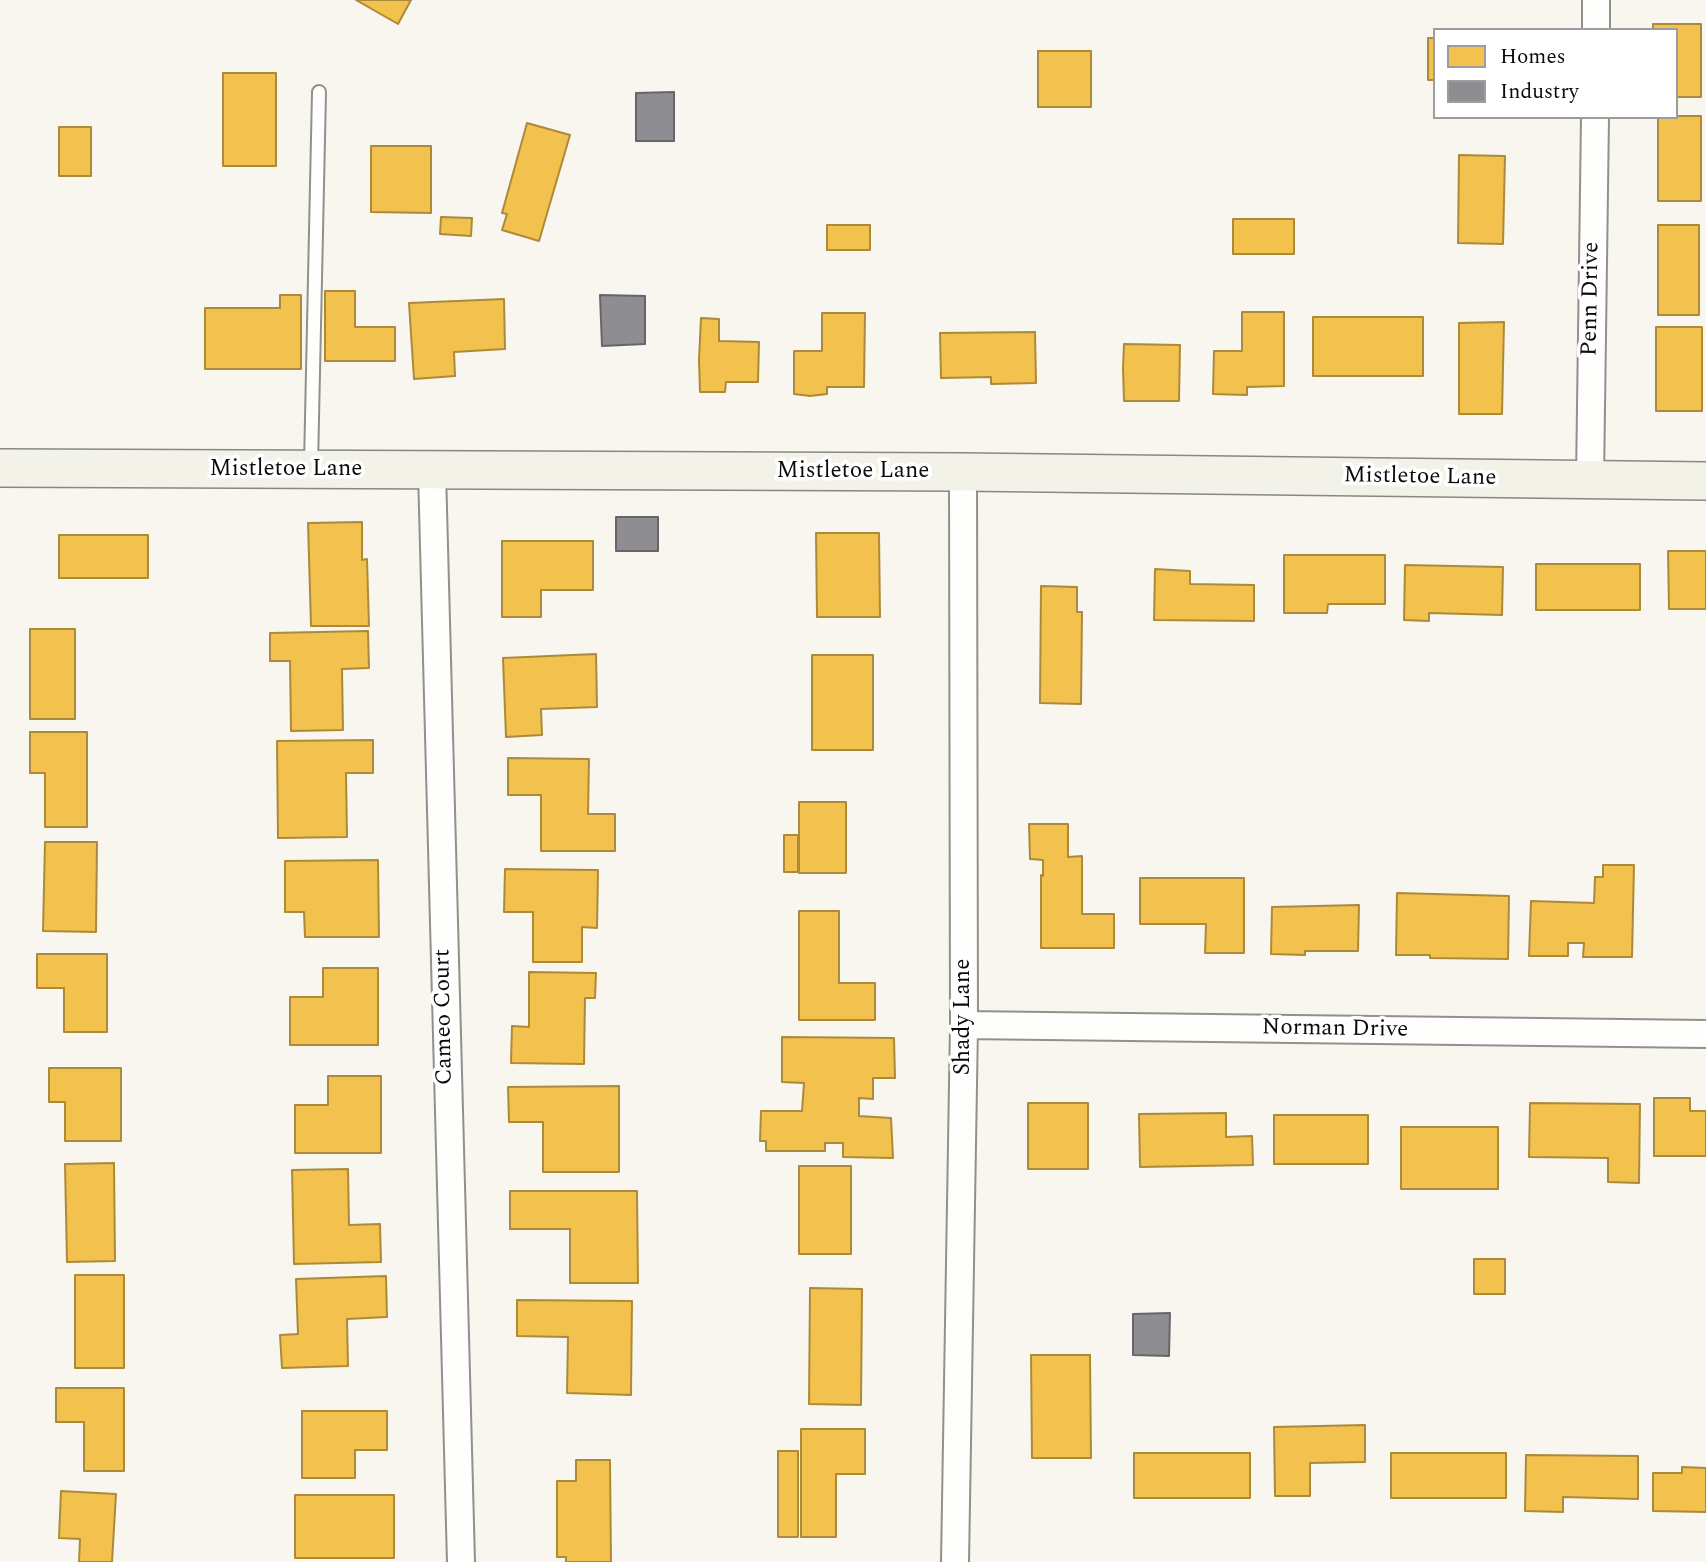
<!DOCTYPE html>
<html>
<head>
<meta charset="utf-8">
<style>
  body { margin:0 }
  #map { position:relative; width:1706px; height:1562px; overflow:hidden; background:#f8f6ee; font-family:Spectral,serif }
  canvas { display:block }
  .legend { position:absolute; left:1433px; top:28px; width:245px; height:91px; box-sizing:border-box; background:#fff; border:2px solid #9d9d9d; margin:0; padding:9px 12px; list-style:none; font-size:21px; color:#0a0a0a }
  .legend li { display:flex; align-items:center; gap:14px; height:35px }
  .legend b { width:35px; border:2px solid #9d9d9d }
</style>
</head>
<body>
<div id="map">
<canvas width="1706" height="1562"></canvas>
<ul class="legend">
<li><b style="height:19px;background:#f2c14e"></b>Homes</li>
<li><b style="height:19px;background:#8d8d92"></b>Industry</li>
</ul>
</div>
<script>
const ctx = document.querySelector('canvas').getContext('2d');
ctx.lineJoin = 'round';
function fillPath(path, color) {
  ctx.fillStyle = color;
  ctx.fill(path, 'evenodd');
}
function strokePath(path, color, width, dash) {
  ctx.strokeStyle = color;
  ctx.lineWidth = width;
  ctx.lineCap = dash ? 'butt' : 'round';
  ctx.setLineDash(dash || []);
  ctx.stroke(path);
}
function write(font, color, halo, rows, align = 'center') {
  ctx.font = font + ' Spectral,serif';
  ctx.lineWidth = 7;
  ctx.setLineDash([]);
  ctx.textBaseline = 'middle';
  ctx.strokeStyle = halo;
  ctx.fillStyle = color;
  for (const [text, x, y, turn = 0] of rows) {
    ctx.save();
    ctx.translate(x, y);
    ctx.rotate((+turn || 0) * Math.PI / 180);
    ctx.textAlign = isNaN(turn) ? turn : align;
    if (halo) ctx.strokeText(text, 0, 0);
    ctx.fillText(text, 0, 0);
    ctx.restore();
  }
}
const homes = new Path2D(`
  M356 0H411L398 24Z
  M1653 24H1701V97H1676V30H1653Z
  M1428 38H1435V80H1428Z
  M1038 51H1091V107H1038Z
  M223 73H276V166H223Z
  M1676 116H1701V201H1658V117H1676Z
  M527 123 570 135 539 241 502 230 507 214 502 213Z
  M59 127H91V176H59Z
  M371 146H431V213L371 212Z
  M1459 155 1505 156 1503 244 1458 243Z
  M441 217 472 218 471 236 440 234Z
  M1233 219H1294V254H1233Z
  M827 225H870V250H827Z
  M1658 225H1699V315H1658Z
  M325 291H355V327H395V361H325Z
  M280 295H301V369H205V308H280Z
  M504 299 505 349 454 352 455 376 414 379 409 303Z
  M1242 312H1284V386L1247 387V395L1213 394 1214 351H1242Z
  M822 313H865L864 387H827V394L810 396 794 394V351H822Z
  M1313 317H1423V376H1313Z
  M701 318 719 319V341L759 342 758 382H726L725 392H700L699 360Z
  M1504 322 1502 414H1459V323Z
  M1656 327H1702V411H1656Z
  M1035 332 1036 383 991 384V377L941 378 940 333Z
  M1124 344 1180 345 1179 401H1124L1123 368Z
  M362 522V560L367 559 369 626H311L308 523Z
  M816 533H879L880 617H817Z
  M59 535H148V578H59Z
  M502 541H593V590H541V617H502Z
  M1668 551H1706V609H1669Z
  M1284 555H1385V604H1328L1327 613H1284Z
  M1536 564H1640V610H1536Z
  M1405 565 1503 567 1502 615 1429 613V621L1404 620Z
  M1155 569 1190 571V584L1254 585V621L1154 620Z
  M1041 586 1077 587V612H1082L1081 704 1040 703Z
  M30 629H75V719H30Z
  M368 631 369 668 342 669 343 730 291 731 290 661H270V633Z
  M596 654 597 707 541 709 542 735 506 737 503 658Z
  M812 655H873V750H812Z
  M30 732H87V827H45V773H30Z
  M373 740V773H346L347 837 278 838 277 741Z
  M508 758 589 759 588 814H615V851H541V795H508Z
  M799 802H846V873H799Z
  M1029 824H1068V857L1082 856V914H1114V948H1041V875L1043 876V860L1030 859Z
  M784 835H798V872H784Z
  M45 842H97L96 932 43 931Z
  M378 860 379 937H305L304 912H285V861Z
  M1603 865H1634L1632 957H1583L1584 943H1568V956H1529L1531 901 1594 903 1595 877H1603Z
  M505 869 598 870 597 928 582 927V962H533V912H504Z
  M1140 878H1244V953H1205L1206 924H1140Z
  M1397 893 1509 896 1508 959 1430 958V955H1396Z
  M1359 905 1358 951H1305V955L1271 954 1272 907Z
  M799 911H839V983H875V1020H799Z
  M37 954H107V1032H64V988H37Z
  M323 968H378V1045H290V997H323Z
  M529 972 596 973 595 998H585L584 1064 511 1063 512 1026 529 1027Z
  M782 1037 894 1038 895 1078H873V1099L859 1098V1116L891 1118 893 1158 843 1157V1143H825V1151H766V1141H760L761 1111H802L804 1083 782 1082Z
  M49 1068H121V1141H65V1102H49Z
  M328 1076H381V1153H295V1105H328Z
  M619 1086V1172H543V1122H509L508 1087Z
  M1654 1098H1690V1111H1706V1156H1654Z
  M1028 1103H1088V1169H1028Z
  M1530 1103 1640 1104 1639 1183 1608 1182V1158L1529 1157Z
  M1226 1113V1137L1252 1136 1253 1165 1140 1167 1139 1114Z
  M1274 1115H1368V1164H1274Z
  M1401 1127H1498V1189H1401Z
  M114 1163 115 1261 67 1262 65 1164Z
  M799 1166H851V1254H799Z
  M348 1169 349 1225 380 1224 381 1262 294 1264 292 1170Z
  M510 1191H637L638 1283H570V1229H510Z
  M1474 1259H1505V1294H1474Z
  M75 1275H124V1368H75Z
  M386 1276 387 1317 347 1319 348 1366 282 1368 280 1335 298 1334 296 1279Z
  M810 1288 862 1289 861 1405 809 1404Z
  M517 1300 632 1301 631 1395 567 1393 568 1337 517 1336Z
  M1031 1355H1090L1091 1458H1032Z
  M56 1388H124V1471H84V1422H56Z
  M302 1411H387V1450H355V1478H302Z
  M1365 1425V1462L1310 1463V1496H1275L1274 1427Z
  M801 1429H865V1474H836V1537H801Z
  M778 1451H798V1537H778Z
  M1134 1453H1250V1498H1134Z
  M1391 1453H1506V1498H1391Z
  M1526 1455 1638 1456V1499L1563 1497V1512L1525 1511Z
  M576 1460H610L611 1562H566V1557H557V1481H576Z
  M1682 1467 1706 1468V1512L1653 1511V1473H1682Z
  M61 1491 116 1494 112 1562H79L80 1539 59 1538Z
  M295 1495H394V1558H295Z`);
fillPath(homes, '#f2c14e');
strokePath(homes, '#ac8a3a', 2);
const industry = new Path2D(`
  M674 92V141H636V93Z
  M600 295 645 296V344L602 346Z
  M616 517H658V551H616Z
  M1170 1313 1169 1356 1133 1355V1314Z`);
fillPath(industry, '#8d8d92');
strokePath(industry, '#666669', 2);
const lane = new Path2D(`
  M311 465 319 92`);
const street = new Path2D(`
  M1596 30V0
  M432 471 461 1562
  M1590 480 1595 117
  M964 1025 1706 1034
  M955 1562 964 1025 963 472`);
const secondary = new Path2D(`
  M0 468 963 472 1706 481`);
strokePath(lane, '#91908d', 16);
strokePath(street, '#91908d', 30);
strokePath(secondary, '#888783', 40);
strokePath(lane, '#fefefc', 12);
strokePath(street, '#fefefc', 26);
strokePath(secondary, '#f3f2e8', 37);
write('23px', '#0a0a0a', '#fff', [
  ["Penn Drive",1592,299,-89],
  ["Mistletoe Lane",286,470],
  ["Mistletoe Lane",853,472],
  ["Mistletoe Lane",1420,478,1],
  ["Cameo Court",445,1017,-91],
  ["Shady Lane",964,1017,-90],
  ["Norman Drive",1335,1030,1]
]);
</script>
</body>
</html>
